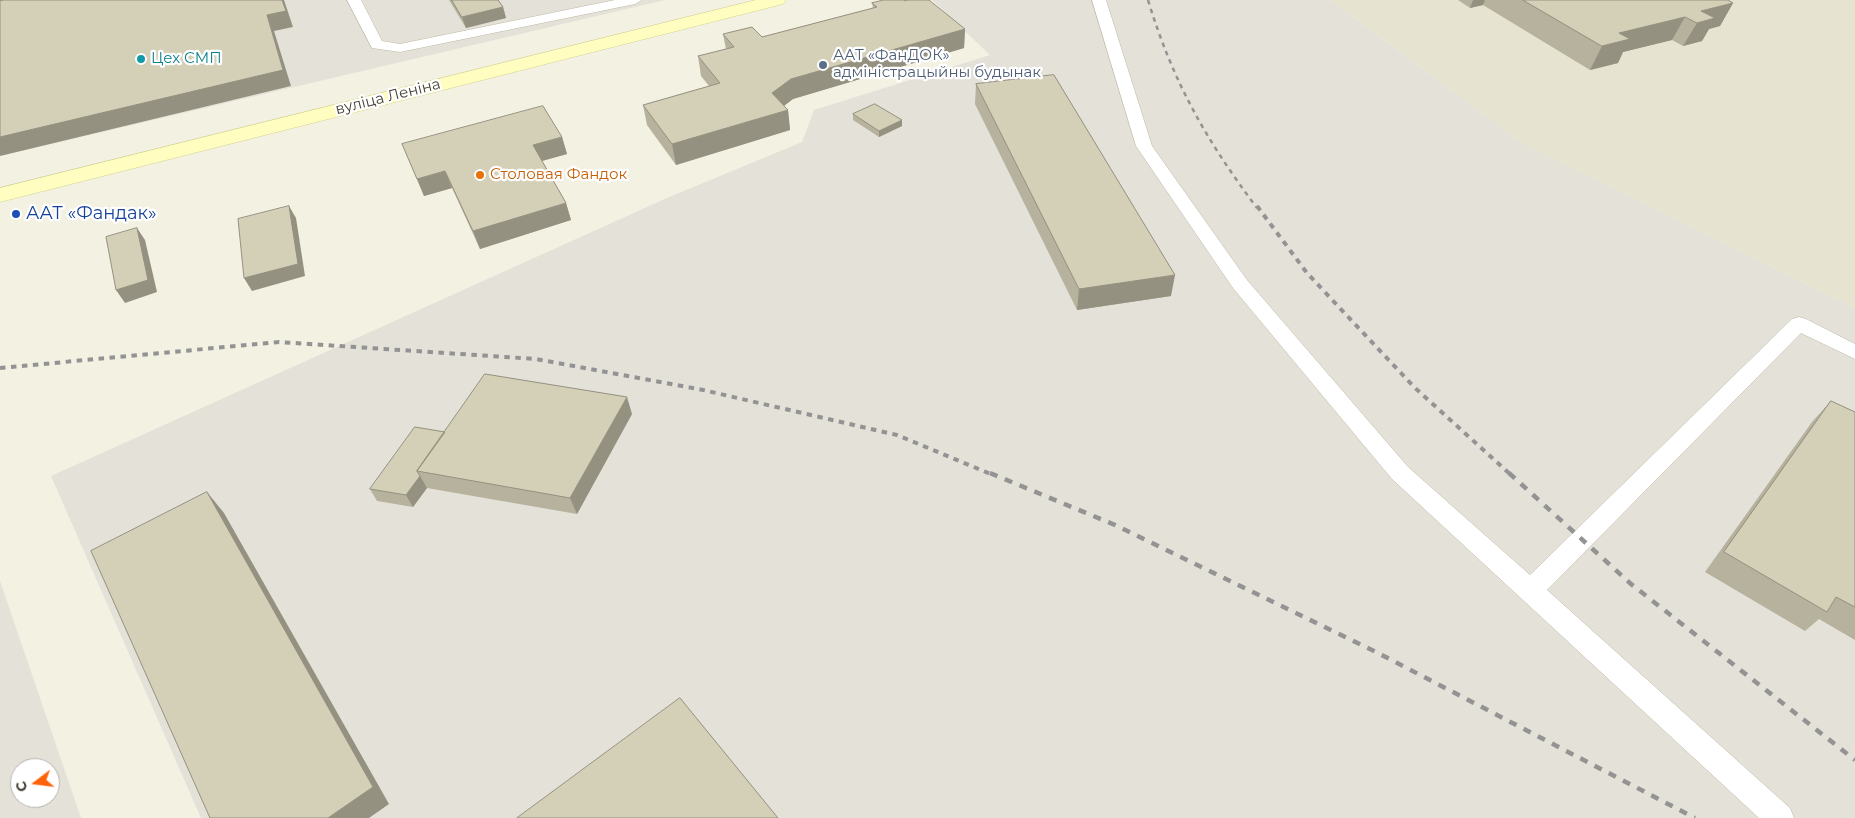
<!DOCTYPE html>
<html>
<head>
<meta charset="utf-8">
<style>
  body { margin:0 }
  #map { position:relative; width:1855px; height:818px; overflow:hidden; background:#f2f1e2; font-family:Montserrat,sans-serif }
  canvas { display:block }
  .north { position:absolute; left:10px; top:758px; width:50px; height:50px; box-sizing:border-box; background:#fff; border:1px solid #b4b3ad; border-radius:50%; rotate:255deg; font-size:14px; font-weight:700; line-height:20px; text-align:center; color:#444133 }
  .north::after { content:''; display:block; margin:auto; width:18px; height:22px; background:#ff640c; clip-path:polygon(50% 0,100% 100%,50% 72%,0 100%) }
</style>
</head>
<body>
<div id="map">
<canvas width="1855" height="818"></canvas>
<div class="north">С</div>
</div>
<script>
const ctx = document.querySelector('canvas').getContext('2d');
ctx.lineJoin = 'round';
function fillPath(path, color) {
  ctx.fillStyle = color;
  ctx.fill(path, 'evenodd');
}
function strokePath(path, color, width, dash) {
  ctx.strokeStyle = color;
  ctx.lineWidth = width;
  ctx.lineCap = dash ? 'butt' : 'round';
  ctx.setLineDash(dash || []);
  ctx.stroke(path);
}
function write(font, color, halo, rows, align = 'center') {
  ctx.font = font + ' Montserrat,sans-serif';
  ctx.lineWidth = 4.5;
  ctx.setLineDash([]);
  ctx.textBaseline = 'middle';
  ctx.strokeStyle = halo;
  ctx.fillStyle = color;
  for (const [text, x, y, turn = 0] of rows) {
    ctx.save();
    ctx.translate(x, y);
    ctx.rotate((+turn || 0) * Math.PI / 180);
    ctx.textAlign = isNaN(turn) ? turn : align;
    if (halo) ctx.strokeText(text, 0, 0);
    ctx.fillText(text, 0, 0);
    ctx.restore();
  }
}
fillPath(new Path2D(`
  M1330 0H1855V308L1527 146Z`), '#e6e4d0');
fillPath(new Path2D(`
  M0 0H665L0 156Z
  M932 0H1330L1527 146 1855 308V818H201L51 476 667 198 802 142 814 110 990 55Z
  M0 581 81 818H0ZM20 768H50V798H20Z`), '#e4e1d8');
const service = new Path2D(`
  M347 0H361L382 41 400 44 615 0H642L635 4 400 52 372 48Z
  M1092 0H1106L1152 146 1247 280 1408 467 1530 575 1792 319 1799 317 1806 319 1855 344V359L1801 333 1547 590 1790 808 1794 818H1759L1392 479 1233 288 1136 146Z`);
const secondary = new Path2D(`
  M756 0H786L783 4 0 202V188Z`);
strokePath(service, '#bebaa5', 1);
strokePath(secondary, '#d4d190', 1);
fillPath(service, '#fff');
fillPath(secondary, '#fffdbf');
strokePath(new Path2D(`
  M1148 0C1173 82 1206 140 1257 208`), '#939393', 2.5, [4.5, 4.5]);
strokePath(new Path2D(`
  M1257 206 1307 273 1414 387 1511 475
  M0 368 279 342 536 359 703 390 897 435 993 475`), '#939393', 4, [5.5, 5.5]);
strokePath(new Path2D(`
  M990 473 1115 525 1378 653 1695 818
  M1509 473 1631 584 1855 760`), '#939393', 4.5, [8, 8]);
fillPath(new Path2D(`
  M449 0H498L503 7 506 18 466 28Z
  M1458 0H1728L1733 3 1720 26 1709 29 1702 41 1683 46 1672 40 1623 52 1618 63 1590 70 1483 5 1470 8Z
  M872 3 965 29 964 48 793 99 784 106 788 110 790 130 676 165 647 125 643 105 709 86 701 76 698 56 726 49 723 34 762 37 873 8Z
  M976 84 1171 296 1077 310 975 104Z
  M853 114 902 126 879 137 853 120Z
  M562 137 567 154 542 161 566 203 571 220 480 249 452 188 424 196 402 144Z
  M1831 401 1855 412V640L1819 619 1805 631 1705 572 1812 422Z
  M632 414 577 514 427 488 413 507 377 501 370 489 445 432Z`), '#b6b29d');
fillPath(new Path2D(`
  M282 0H284L293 27 274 31 291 86 0 156V137L267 15Z
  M1473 0H1485L1483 5 1470 8Z
  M1733 3 1720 26 1709 29 1702 41 1683 46 1697 23 1701 11Z
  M503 7 506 18 466 28 462 17Z
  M1685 17 1672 40 1623 52 1618 63 1590 70 1602 46 1619 33Z
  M965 29 964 48 793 99 774 113 772 93 791 79Z
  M788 110 790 130 676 165 672 144Z
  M902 120V126L879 137V131Z
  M562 137 567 154 538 162 533 145Z
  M445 171 452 188 424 196 417 179Z
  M566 203 571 220 480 249 473 231Z
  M289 206 296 218 305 276 252 291 244 278Z
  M137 228 145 240 157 292 125 303 116 290Z
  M1175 275 1171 296 1077 310 1079 289Z
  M627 397 632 414 577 514 570 498Z
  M420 476 427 488 413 507 406 495Z
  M207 492 224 513 389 804 369 818H328Z`), '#949180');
const building = new Path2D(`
  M5 0H282L286 11 267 15 283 70 0 137V1Z
  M452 0H498L503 7 462 17Z
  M884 0H904L905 1 908 0H929L965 29 791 79 772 93 788 110 672 144 643 105 720 83 698 56 734 47 723 34 752 27 762 37 877 7 872 3Z
  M1523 0H1728L1733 3 1701 11 1715 18 1697 23 1685 17 1619 33 1630 39 1602 46Z
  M1054 75 1175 275 1079 289 976 84Z
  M875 104 902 120 879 131 853 114Z
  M543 106 562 137 533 145 566 203 473 231 445 171 417 179 402 144Z
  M289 206 298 264 244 278 238 219Z
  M137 228 148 280 116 290 106 237Z
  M485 374 627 397 570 498 417 471Z
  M1831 401 1855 412V607L1836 597 1827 612 1724 552Z
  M415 427 445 432 417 471 420 476 406 495 370 489Z
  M207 492 373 787 328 818H210L91 551Z
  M680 698 778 818H517Z`);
fillPath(building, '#d4cfb7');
strokePath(building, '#949180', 1);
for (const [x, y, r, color] of [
  [141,59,5,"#0f9aa8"],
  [823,65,5,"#5c6f8a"],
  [480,175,5,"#e8710a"],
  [16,214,5,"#1a4fb4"]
]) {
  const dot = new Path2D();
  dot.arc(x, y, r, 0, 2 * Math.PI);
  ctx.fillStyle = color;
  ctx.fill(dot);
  strokePath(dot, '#fff', 2);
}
write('15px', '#4e5e75', '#fff', [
  ["ААТ «ФанДОК»",833,56],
  ["адміністрацыйны будынак",833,73]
], 'left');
write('15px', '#0d838f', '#fff', [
  ["Цех СМП",151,59]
], 'left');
write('15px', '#444133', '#fff', [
  ["вуліца Леніна",388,97,-14]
]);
write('15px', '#c56008', '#fff', [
  ["Столовая Фандок",490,175]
], 'left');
write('18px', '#164399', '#fff', [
  ["ААТ «Фандак»",26,214]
], 'left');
</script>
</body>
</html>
